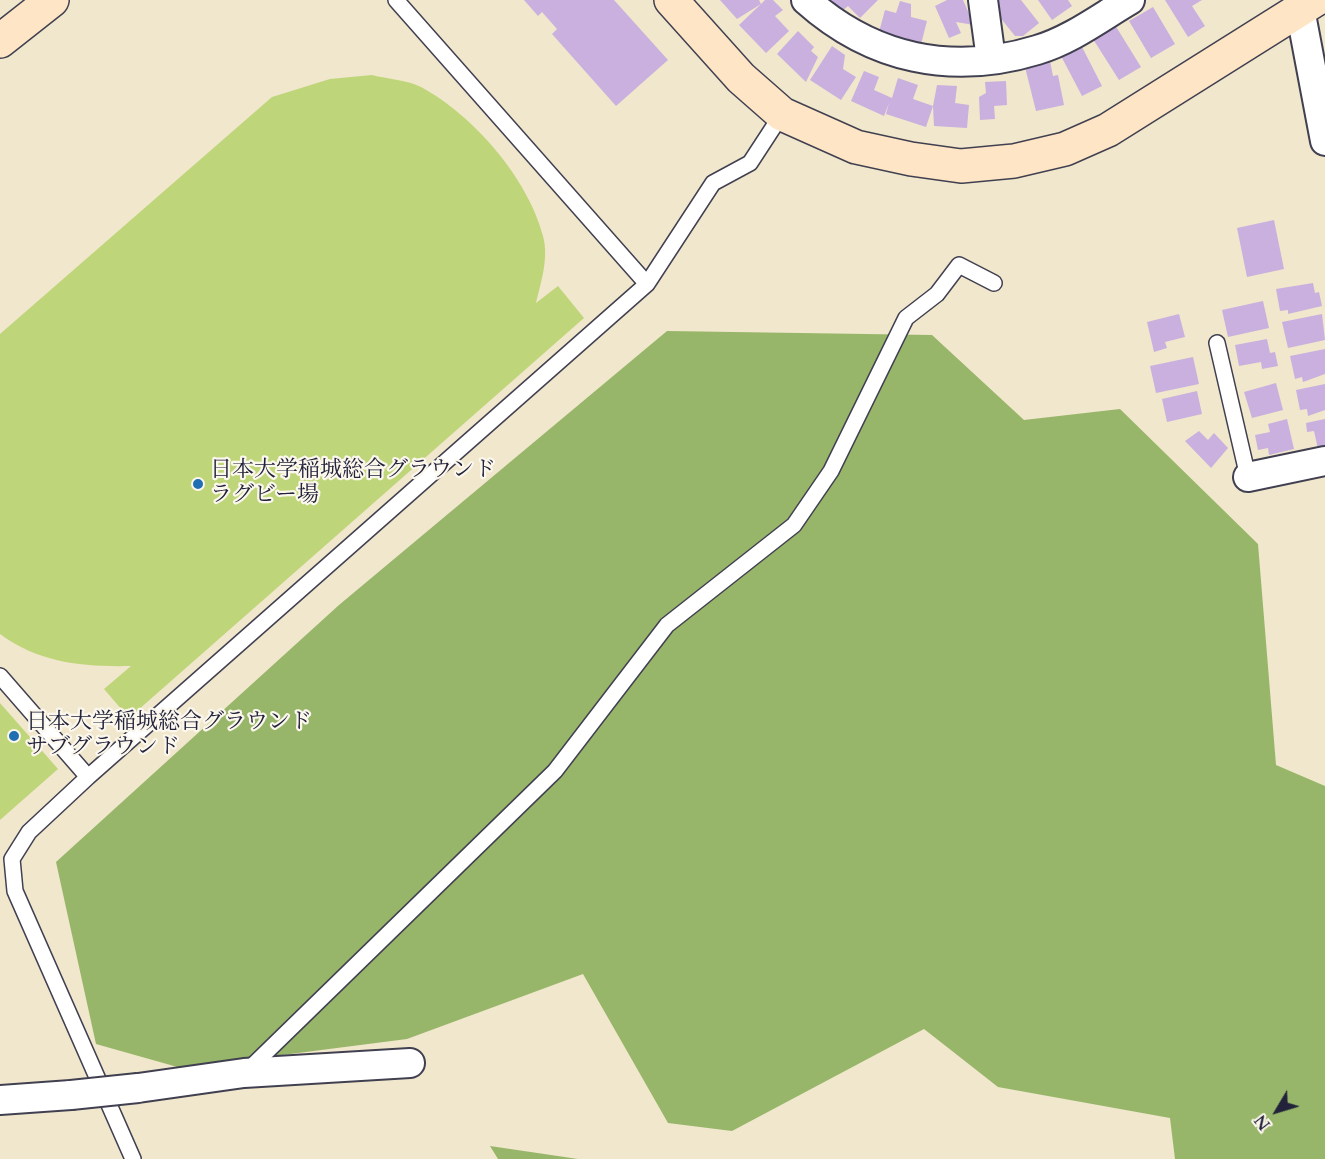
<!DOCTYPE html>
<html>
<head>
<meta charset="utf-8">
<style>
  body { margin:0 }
  #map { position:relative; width:1325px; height:1159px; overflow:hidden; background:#f0e7cc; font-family:Cardo,serif }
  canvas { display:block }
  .north { position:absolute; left:1247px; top:1081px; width:60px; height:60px; -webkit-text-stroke:4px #fbf7ec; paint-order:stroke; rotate:232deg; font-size:16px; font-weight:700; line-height:24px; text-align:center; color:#22223b }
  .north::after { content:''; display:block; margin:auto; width:21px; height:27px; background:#22223b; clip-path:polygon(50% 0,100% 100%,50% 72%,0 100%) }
</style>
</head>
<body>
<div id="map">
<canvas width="1325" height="1159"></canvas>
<div class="north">N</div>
</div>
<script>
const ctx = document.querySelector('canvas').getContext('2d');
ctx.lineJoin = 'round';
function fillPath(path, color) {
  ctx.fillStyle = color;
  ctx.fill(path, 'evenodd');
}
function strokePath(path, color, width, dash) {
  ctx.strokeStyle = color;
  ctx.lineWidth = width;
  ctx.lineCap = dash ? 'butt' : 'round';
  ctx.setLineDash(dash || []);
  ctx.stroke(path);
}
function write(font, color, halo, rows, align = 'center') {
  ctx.font = font + ' Cardo,"Noto Serif JP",serif';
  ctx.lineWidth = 4.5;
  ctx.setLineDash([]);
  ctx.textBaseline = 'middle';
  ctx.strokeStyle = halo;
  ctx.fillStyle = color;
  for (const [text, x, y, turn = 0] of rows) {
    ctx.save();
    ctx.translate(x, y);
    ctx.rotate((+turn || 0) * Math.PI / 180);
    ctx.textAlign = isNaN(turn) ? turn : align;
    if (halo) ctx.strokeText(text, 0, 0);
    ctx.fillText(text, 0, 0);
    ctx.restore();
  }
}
fillPath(new Path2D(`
  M372 75C387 79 408 80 421 87 473 115 528 178 543 236 549 258 541 282 536 303L558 286 584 318 129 718 104 689 131 666C83 667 39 663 0 634V334L272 97 330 79Z
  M0 703 58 769 0 820Z`), '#bfd579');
fillPath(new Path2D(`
  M667 331 932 335 1024 420 1120 409 1258 544 1276 765 1325 786V1159H1175L1170 1118 998 1087 924 1029 732 1131 668 1123 583 974 407 1039 181 1068 96 1044 56 862 339 605Z
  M490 1146 578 1159H498Z`), '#97b669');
fillPath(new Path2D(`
  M524 0H614L668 60 616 106 552 34 557 29 542 12 538 16Z
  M720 0H759L761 4 765 0H773L783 10 775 16 789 31 766 53 739 25 761 4 737 19Z
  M831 0H878L860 18 848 6 842 11Z
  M947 0H963L974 25 956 22 961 33 949 38 935 6Z
  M997 0H1021L1039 23 1023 36H1015L990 5Z
  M1038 0H1068L1072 6 1052 20Z
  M1165 0H1202L1192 6 1205 26 1188 37Z
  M900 1 911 4V17L927 21 921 44 879 32 885 10 896 13Z
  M1153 7 1175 44 1151 58 1129 21Z
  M1115 25 1141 67 1119 80 1093 39Z
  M798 31 814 47 811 51 818 57 806 82 777 54Z
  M1080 43 1102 86 1082 96 1060 54Z
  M832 46 845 55 843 69 856 77 841 100 810 80Z
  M1050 61 1053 76 1058 75 1064 105 1036 111 1025 67Z
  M864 71 879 77 874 90 892 98 898 78 918 85 913 99 933 106 937 85 957 86 955 103 969 105 967 128 934 126 933 106 926 127 886 114 889 103 884 116 851 101Z
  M1006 81 1007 105 994 106 995 119 980 120 979 97 986 93 985 82Z
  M1274 220 1284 269 1247 277 1237 228Z
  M1313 283 1315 293 1319 292 1322 306 1288 314V310L1280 311 1276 289Z
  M1263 301 1269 328 1228 337 1222 310Z
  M1179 314 1185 337 1165 342 1167 348 1154 352 1147 322Z
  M1322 314 1325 340 1288 348 1282 322Z
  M1267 339 1270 353 1275 352 1278 366 1262 369 1261 362 1239 366 1235 345Z
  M1325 349V374L1303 382 1302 377 1295 379 1290 356Z
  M1193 357 1199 384 1156 393 1150 366Z
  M1276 383 1283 410 1252 418 1244 392Z
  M1325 384V410L1308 416 1307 409 1300 410 1296 390Z
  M1197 391 1202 414 1167 422 1162 399Z
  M1287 419 1294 449 1269 455 1268 448 1258 450 1255 435 1270 432 1268 424Z
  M1325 419V448L1318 449 1314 431 1307 432 1306 423Z
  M1199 431 1208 440 1214 433 1228 448 1211 468 1185 441Z`), '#c9b0df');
const lane = new Path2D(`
  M396 0 647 284
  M1217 343 1248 477
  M0 676 88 777
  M248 1070 555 771 667 625 794 525 831 471 906 318 937 294 959 265 994 283
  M133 1159 15 891 12 859 29 832 88 777 647 284 713 183 750 163 782 114`);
const street = new Path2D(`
  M806 0C872 59 952 76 1037 50 1071 40 1101 17 1130 0
  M983 0 991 59
  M1300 9 1325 141
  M1248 477 1325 461
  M138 1088 244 1073 410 1063
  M0 1100 71 1095`);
const secondary = new Path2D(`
  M671 0 741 78 782 114 856 147 911 159 961 166 1014 161 1065 149 1108 130 1315 0
  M0 41 52 0`);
strokePath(lane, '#414051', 18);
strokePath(street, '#414051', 32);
strokePath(secondary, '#414051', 36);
strokePath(lane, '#fff', 15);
strokePath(street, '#fff', 28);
strokePath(secondary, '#fee5c5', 33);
const streetBridge = new Path2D(`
  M71 1095 138 1088`);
strokePath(streetBridge, '#414051', 32, []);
strokePath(streetBridge, '#fff', 28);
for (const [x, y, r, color] of [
  [198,484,6,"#1f6fb2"],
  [14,736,6,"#1f6fb2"]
]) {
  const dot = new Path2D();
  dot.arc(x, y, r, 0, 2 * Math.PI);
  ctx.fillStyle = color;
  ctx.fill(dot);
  strokePath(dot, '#fbf7ec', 2);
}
write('22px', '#22223b', '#fbf7ec', [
  ["日本大学稲城総合グラウンド",210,471],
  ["ラグビー場",210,496],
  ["日本大学稲城総合グラウンド",26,723],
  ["サブグラウンド",26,748]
], 'left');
</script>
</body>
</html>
